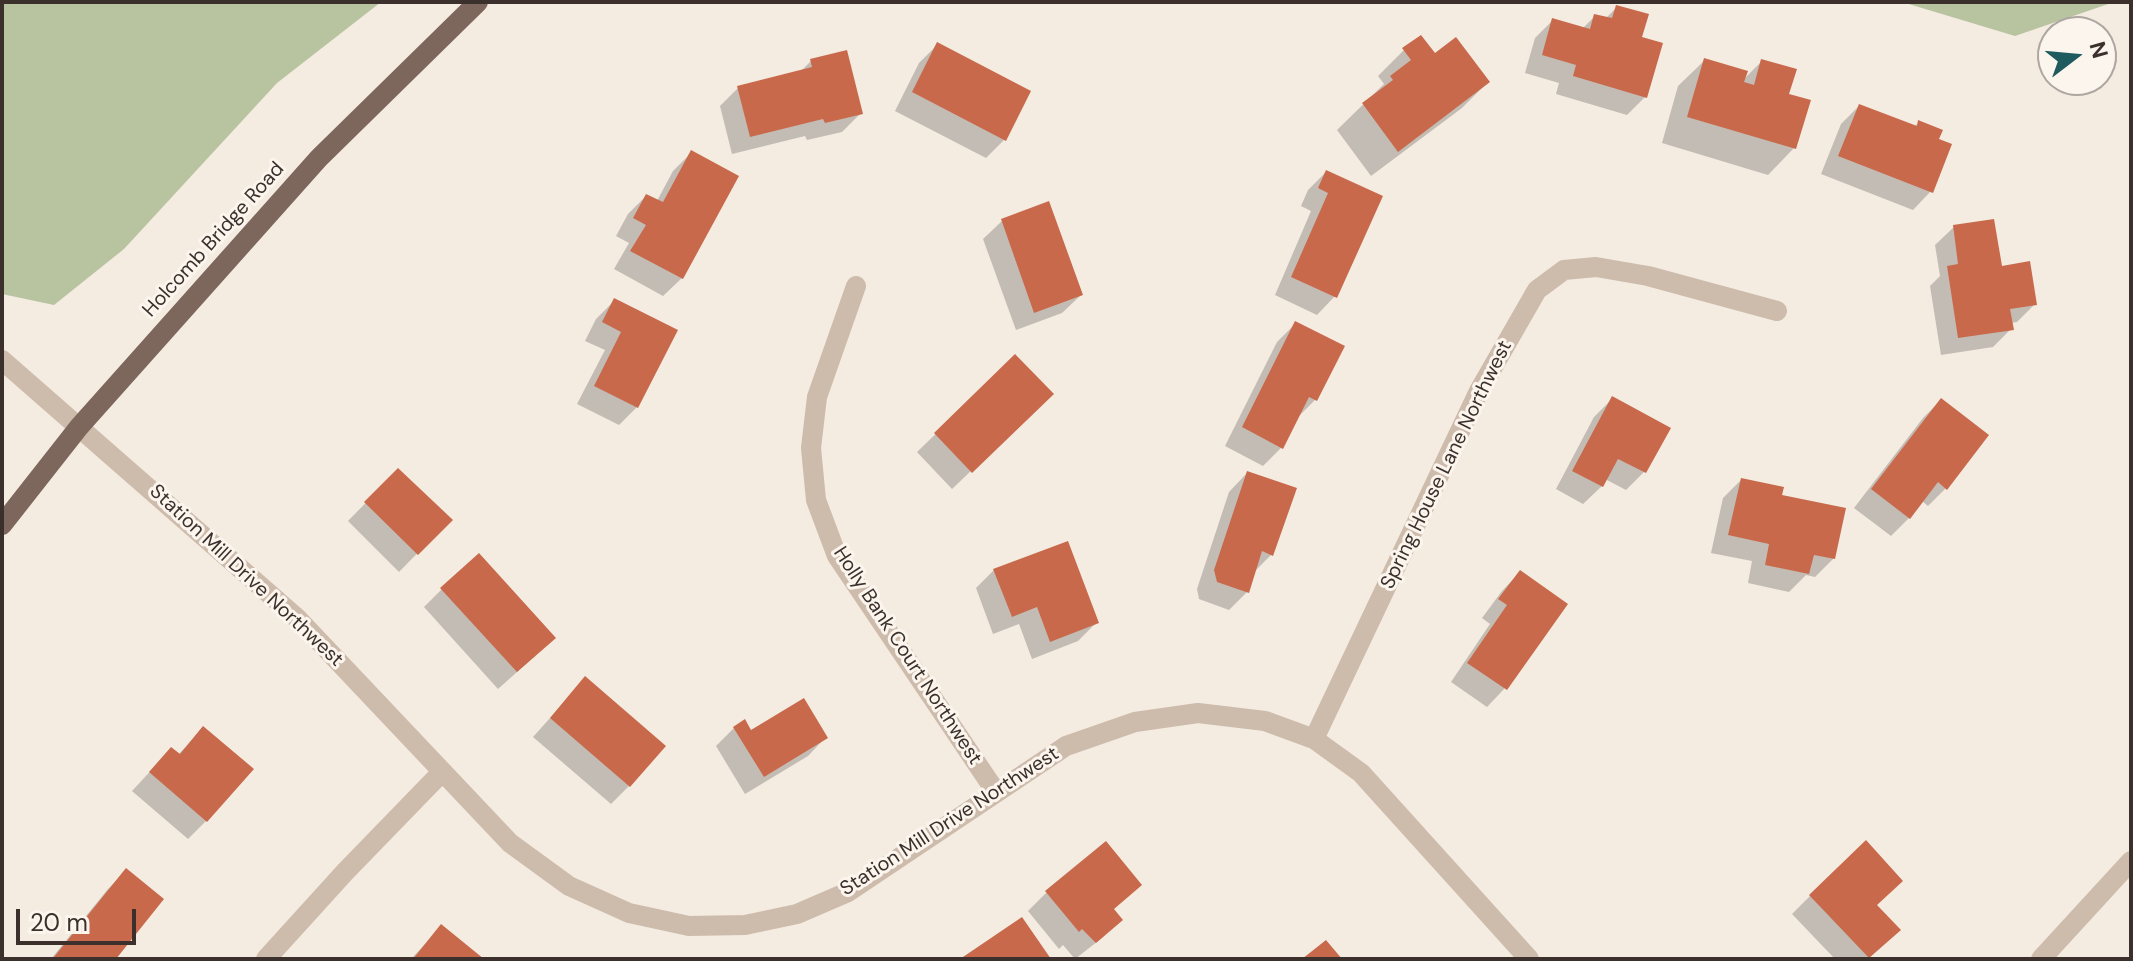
<!DOCTYPE html>
<html>
<head>
<meta charset="utf-8">
<style>
  body { margin:0 }
  #map { position:relative; width:2133px; height:961px; overflow:hidden; background:#f4ebe1; font-family:"DM Sans",sans-serif }
  canvas { display:block }
  .frame { position:absolute; inset:0; border:4px solid #3b302b; pointer-events:none }
  .north { position:absolute; left:2037px; top:16px; width:80px; height:80px; box-sizing:border-box; background:#fbf5ee; border:2px solid #aea6a0; border-radius:50%; rotate:74deg; font-size:22px; font-weight:700; line-height:32px; text-align:center; color:#3b302b }
  .north::after { content:''; display:block; margin:auto; width:28px; height:36px; background:#1f5a5e; clip-path:polygon(50% 0,100% 100%,50% 72%,0 100%) }
  .scale { position:absolute; left:16px; top:909px; width:120px; height:36px; box-sizing:border-box; border:4px solid #3b302b; border-top:0; padding-left:10px; font-size:24px; line-height:28px; white-space:nowrap; color:#3b302b; -webkit-text-stroke:6px #fbf5ee; paint-order:stroke }
</style>
</head>
<body>
<div id="map">
<canvas width="2133" height="961"></canvas>
<div class="frame"></div>
<div class="north">N</div>
<div class="scale">20 m</div>
</div>
<script>
const ctx = document.querySelector('canvas').getContext('2d');
ctx.lineJoin = 'round';
function fillPath(path, color) {
  ctx.fillStyle = color;
  ctx.fill(path, 'evenodd');
}
function strokePath(path, color, width, dash) {
  ctx.strokeStyle = color;
  ctx.lineWidth = width;
  ctx.lineCap = dash ? 'butt' : 'round';
  ctx.setLineDash(dash || []);
  ctx.stroke(path);
}
function write(font, color, halo, rows, align = 'center') {
  ctx.font = font + ' "DM Sans",sans-serif';
  ctx.lineWidth = 6;
  ctx.setLineDash([]);
  ctx.textBaseline = 'middle';
  ctx.strokeStyle = halo;
  ctx.fillStyle = color;
  for (const [text, x, y, turn = 0] of rows) {
    ctx.save();
    ctx.translate(x, y);
    ctx.rotate((+turn || 0) * Math.PI / 180);
    ctx.textAlign = isNaN(turn) ? turn : align;
    if (halo) ctx.strokeText(text, 0, 0);
    ctx.fillText(text, 0, 0);
    ctx.restore();
  }
}
fillPath(new Path2D(`
  M2 2H381L277 83 124 249 54 305 2 294Z
  M1902 2H2114L2015 36Z`), '#b8c4a0');
fillPath(new Path2D(`
  M1617 7 1639 39 1645 97 1627 115 1556 94 1559 83 1525 73 1535 38 1553 20 1583 28 1595 16 1605 19Z
  M937 45 1005 139 986 158 895 111 919 63Z
  M1404 50 1488 82 1462 108 1371 176 1337 130 1384 84 1378 76Z
  M1705 60 1743 80 1762 61 1787 95 1808 101 1794 148 1768 175 1662 143 1678 86Z
  M811 61 860 114 842 132 807 140 805 136 732 154 720 106 738 88 800 72Z
  M1859 106 1914 127 1919 122 1931 191 1913 210 1821 174 1841 124Z
  M691 153 682 278 663 296 614 269 629 243 616 236 628 214 646 196 657 201 673 171Z
  M1326 172 1381 197 1335 296 1317 315 1275 295 1311 211 1301 206 1308 190Z
  M1002 221 1081 295 1062 313 1016 330 983 239Z
  M1954 227 2000 268 2035 304 2017 322 2010 323 2011 329 1993 347 1941 355 1930 286 1940 276 1935 245Z
  M614 301 675 331 637 407 619 425 577 404 605 350 585 341 596 319Z
  M1295 324 1316 399 1296 419 1281 448 1263 466 1225 446 1277 342Z
  M1015 357 1033 412 952 489 917 452Z
  M1612 399 1644 472 1626 490 1605 479 1602 486 1583 504 1556 489 1594 417Z
  M1941 400 1946 488 1928 506 1922 501 1909 518 1891 536 1854 508 1923 418Z
  M398 470 450 520 399 572 348 521Z
  M1247 473 1271 555 1253 573 1247 592 1229 610 1199 599 1197 589 1229 492Z
  M1741 480 1779 496 1834 558 1815 577 1806 575 1789 592 1748 583 1752 561 1711 553 1723 498Z
  M994 570 1096 623 1078 641 1032 659 1019 624 993 634 976 588Z
  M1520 572 1505 688 1487 707 1451 682 1490 624 1482 618 1502 591Z
  M442 589 535 656 498 689 424 607Z
  M585 679 629 786 611 804 533 737Z
  M203 728 206 821 188 839 132 791 171 749 178 755Z
  M734 728 750 732 826 737 808 756 745 794 716 746Z
  M1105 844 1112 910 1120 920 1102 938 1075 959 1063 945 1059 949 1028 911 1046 893Z
  M126 871 113 959H51L108 889Z
  M1810 896 1875 906 1880 948 1868 959H1835L1792 914Z
  M441 927 480 959H411Z`), '#0003');
fillPath(new Path2D(`
  M1616 5 1649 14 1642 37 1663 43 1647 98 1573 76 1576 65 1542 55 1552 18 1590 29 1594 14 1612 18Z
  M1421 35 1435 53 1456 37 1490 82 1398 152 1362 103 1393 80 1390 76 1411 60 1402 48Z
  M937 42 1031 91 1006 141 912 92Z
  M847 50 863 114 825 123 823 119 750 137 737 86 812 67 810 59Z
  M1704 58 1748 71 1744 82 1754 85 1761 59 1797 69 1789 94 1811 100 1796 149 1687 117Z
  M1859 104 1917 126 1918 120 1943 130 1939 139 1952 144 1933 193 1838 156Z
  M691 150 739 176 683 279 630 251 646 225 633 218 646 194 663 202Z
  M1326 170 1383 196 1337 298 1291 277 1328 193 1318 188Z
  M1049 201 1083 295 1034 313 1001 219Z
  M1994 219 2002 266 2030 261 2037 305 2010 309 2014 330 1958 338 1947 266 1958 264 1953 225Z
  M614 298 678 330 638 408 594 386 621 332 602 322Z
  M1295 321 1345 346 1317 401 1309 397 1283 449 1242 427Z
  M1015 354 1054 394 972 473 934 433Z
  M1612 396 1671 428 1646 473 1618 459 1603 487 1572 471Z
  M1941 398 1989 435 1947 490 1938 482 1910 519 1871 489Z
  M398 468 453 520 418 555 364 502Z
  M1247 471 1297 488 1273 556 1262 551 1249 593 1217 582 1214 570Z
  M1741 478 1784 487 1782 495 1846 508 1835 559 1814 555 1809 574 1765 565 1769 544 1728 535Z
  M1068 541 1099 623 1050 642 1037 607 1012 617 993 569Z
  M479 553 556 638 517 672 440 588Z
  M1520 570 1568 604 1507 690 1467 663 1507 605 1498 599Z
  M585 676 666 746 630 787 550 718Z
  M804 698 828 738 764 777 733 727 745 719 751 730Z
  M203 726 254 769 207 822 149 772 171 747 180 754Z
  M1866 840 1903 881 1877 905 1901 930 1869 958 1809 895Z
  M1106 841 1142 885 1114 909 1123 920 1096 943 1082 929 1079 932 1045 891Z
  M126 868 164 899 116 959H56L54 957Z
  M1022 917 1051 959H960Z
  M441 924 484 959H413Z
  M1326 940 1342 959H1302Z`), '#c8694b');
strokePath(new Path2D(`
  M856 286 817 397 811 448 816 500 837 556 996 792
  M2 360 298 619 510 843 569 886 629 913 689 926 745 925 797 914 848 892 1066 746 1135 722 1198 713 1265 721 1314 739 1361 773 1529 959
  M1314 739 1479 391 1537 290 1564 270 1596 267 1648 276 1777 311
  M266 959 345 872 442 772
  M2041 959 2131 861`), '#cdbbac', 20);
strokePath(new Path2D(`
  M2 525 79 427 319 158 478 2`), '#7d675c', 20);
write('20px', '#3b302b', '#fbf5ee', [
  ["Holcomb Bridge Road",214,240,-48],
  ["Spring House Lane Northwest",1447,465,-64],
  ["Station Mill Drive Northwest",246,576,43],
  ["Holly Bank Court Northwest",907,656,57],
  ["Station Mill Drive Northwest",950,822,-33]
]);
</script>
</body>
</html>
